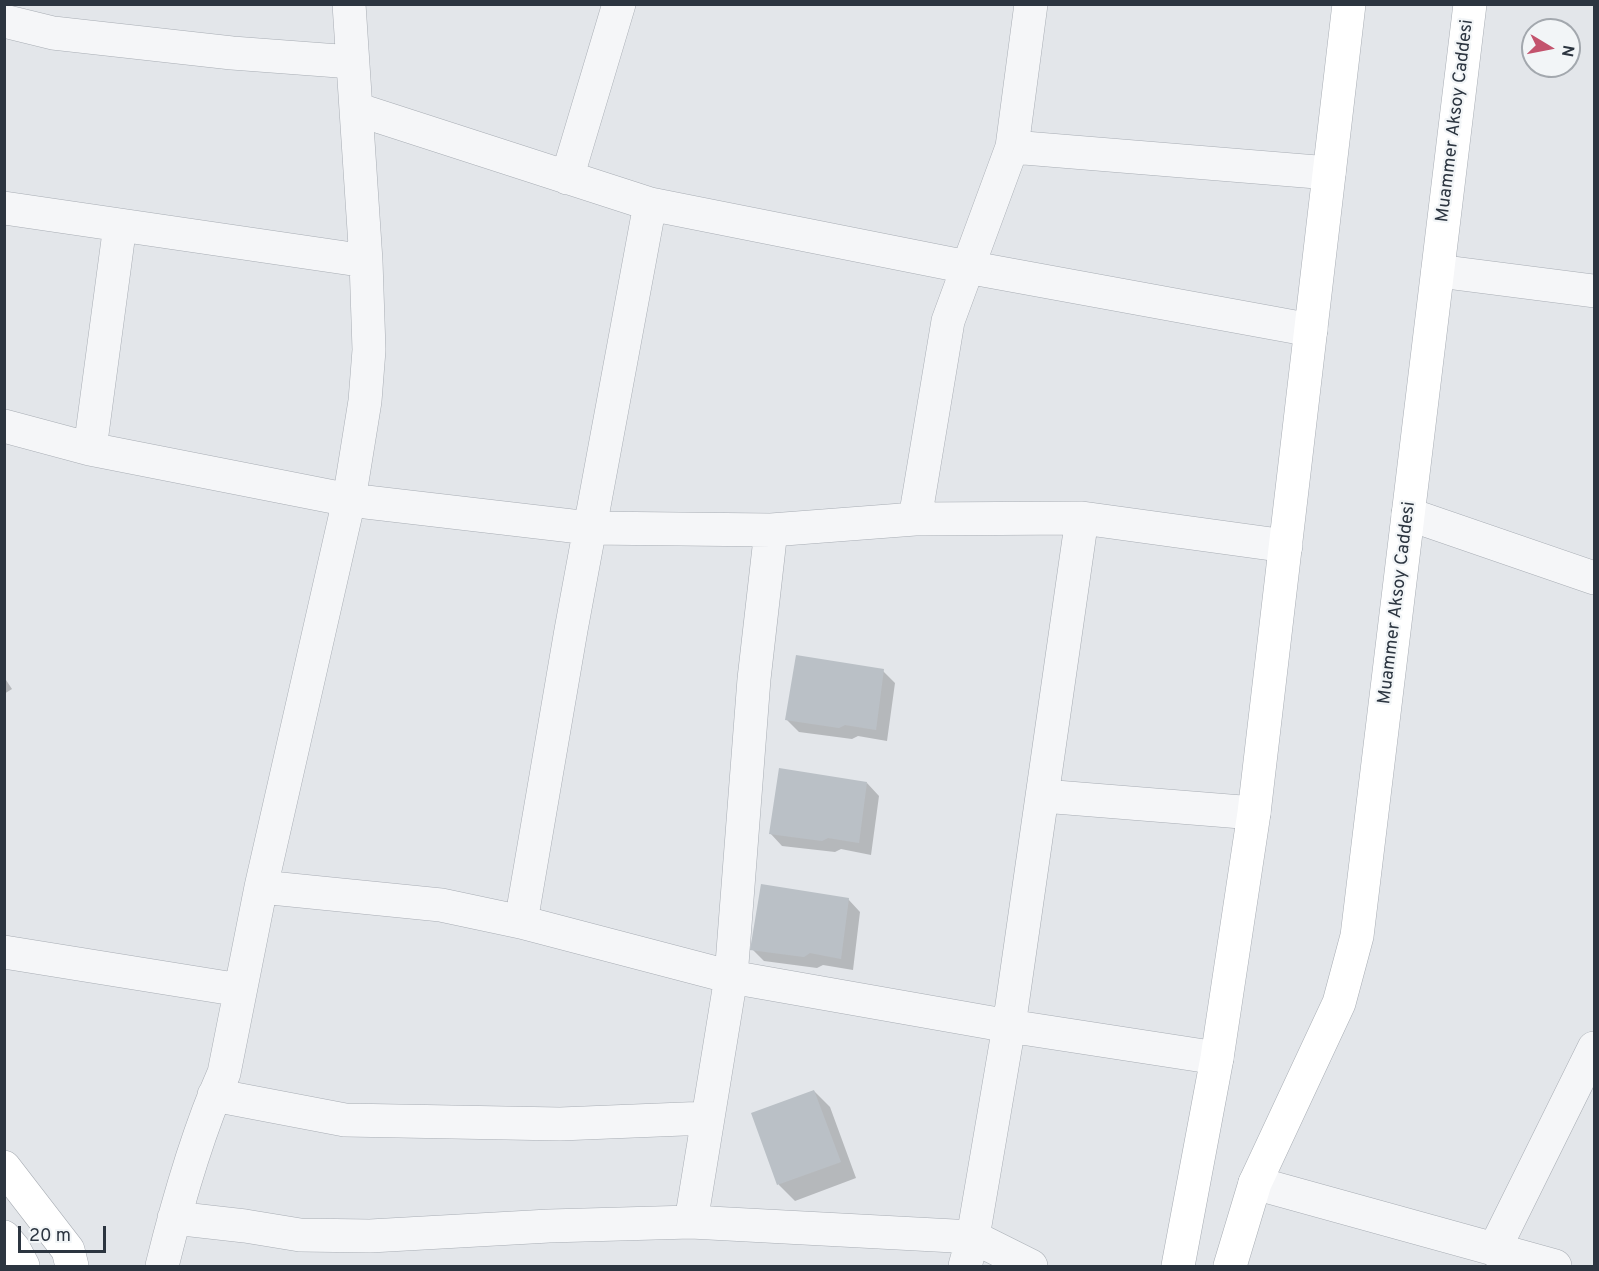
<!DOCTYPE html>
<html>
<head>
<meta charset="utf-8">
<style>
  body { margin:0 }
  #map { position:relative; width:1599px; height:1271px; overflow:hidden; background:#e3e6ea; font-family:Overpass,sans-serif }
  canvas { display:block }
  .frame { position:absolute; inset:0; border:6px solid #2c3540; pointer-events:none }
  .north { position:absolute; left:1521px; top:18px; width:60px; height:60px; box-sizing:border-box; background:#f2f5f7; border:2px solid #a3a8ae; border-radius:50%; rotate:100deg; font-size:16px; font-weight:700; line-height:24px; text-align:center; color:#2c3540 }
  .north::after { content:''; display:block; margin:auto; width:21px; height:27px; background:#c3536d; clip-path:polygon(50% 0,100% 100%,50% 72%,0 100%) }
  .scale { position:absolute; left:18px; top:1226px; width:88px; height:27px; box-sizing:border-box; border:3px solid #2c3540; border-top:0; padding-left:8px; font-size:18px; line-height:21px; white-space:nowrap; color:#2c3540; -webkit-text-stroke:4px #f2f5f7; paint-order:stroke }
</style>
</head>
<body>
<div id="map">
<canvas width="1599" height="1271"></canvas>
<div class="frame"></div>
<div class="north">N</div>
<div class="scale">20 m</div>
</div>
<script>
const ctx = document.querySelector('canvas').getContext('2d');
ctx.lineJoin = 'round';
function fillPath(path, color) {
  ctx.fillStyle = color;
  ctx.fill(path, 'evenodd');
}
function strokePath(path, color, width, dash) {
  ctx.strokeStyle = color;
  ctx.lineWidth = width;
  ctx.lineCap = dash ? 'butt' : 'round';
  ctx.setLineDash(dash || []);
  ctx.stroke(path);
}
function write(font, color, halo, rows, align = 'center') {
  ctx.font = font + ' Overpass,sans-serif';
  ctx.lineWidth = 4.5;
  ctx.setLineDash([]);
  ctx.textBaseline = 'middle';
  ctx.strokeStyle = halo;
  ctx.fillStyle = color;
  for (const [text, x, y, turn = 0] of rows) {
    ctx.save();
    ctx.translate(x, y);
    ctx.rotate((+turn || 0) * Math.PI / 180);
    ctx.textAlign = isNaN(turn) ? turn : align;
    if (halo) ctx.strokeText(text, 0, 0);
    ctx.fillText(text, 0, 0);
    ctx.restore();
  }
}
fillPath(new Path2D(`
  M883 671 895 683 887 741 858 736 852 739 799 732 787 720Z
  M4 677 12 689 4 694Z
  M867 783 879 796 871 855 841 849 835 852 782 846 770 833Z
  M848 899 860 912 853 970 823 965 817 968 764 961 752 949Z
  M814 1091 830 1107 856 1178 795 1201 779 1185 753 1114Z`), '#0003');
fillPath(new Path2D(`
  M796 655 884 669 876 730 845 725 839 728 785 720Z
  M779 768 867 782 859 843 828 838 822 841 769 834Z
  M761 884 849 898 841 959 810 953 804 957 750 950Z
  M814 1090 841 1162 777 1185 751 1113Z`), '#bac0c6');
const minor = new Path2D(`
  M4 21 53 33 232 53 352 62
  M356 109 650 204 967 267 1311 330
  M1012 147 1329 173
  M567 178 619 4
  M4 208 366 261
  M1438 271 1594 291
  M4 426 90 449 349 500 589 528 771 530 915 519 1082 518 1286 546
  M90 449 120 225
  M1408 514 1594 578
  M915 519 948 321 1012 147 1031 4
  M1043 796 1254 813
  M261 887 441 905 521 922 731 977 1009 1026 1217 1058
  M521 922 571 630 650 204
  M4 952 240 990
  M214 1095 345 1120 560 1124 708 1118
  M1255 1183 1555 1266
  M174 1218 245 1226 300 1235 370 1236 549 1226 691 1222 973 1237 1031 1266
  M691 1222 731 977 754 679 771 530
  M1494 1250 1594 1048
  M162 1266C178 1201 197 1134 224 1073L261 887 349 500 365 401 369 350 366 261 349 4
  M965 1266 973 1237 1009 1026 1082 518`);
const secondary = new Path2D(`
  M4 1167 68 1250 72 1266
  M4 1237 14 1249 23 1266
  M1178 1266 1217 1058 1254 813 1349 4
  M1230 1266 1255 1183 1339 1003 1357 936 1470 4`);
strokePath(minor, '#a8adb4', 34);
strokePath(secondary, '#a8adb4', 34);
strokePath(minor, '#f5f6f8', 33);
strokePath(secondary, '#fff', 33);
write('18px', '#2c3540', '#f2f5f7', [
  ["Muammer Aksoy Caddesi",1456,121,-83],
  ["Muammer Aksoy Caddesi",1398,603,-83]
]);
</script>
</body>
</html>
